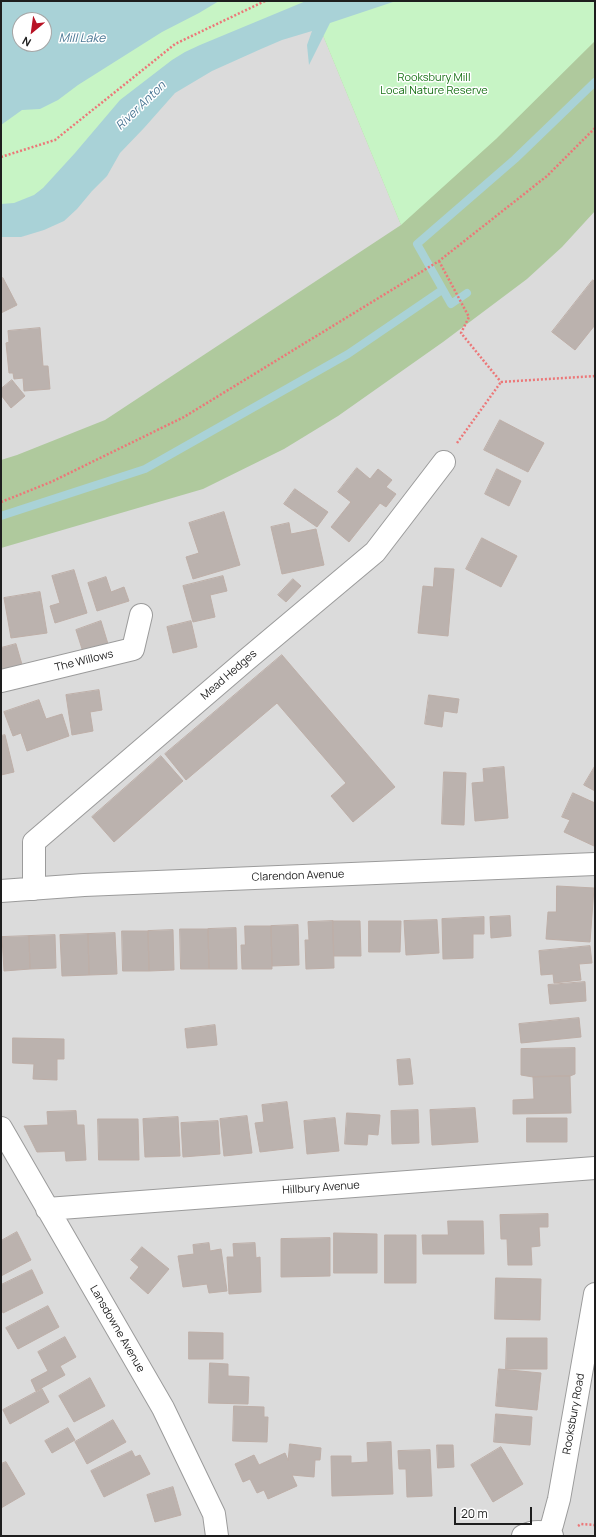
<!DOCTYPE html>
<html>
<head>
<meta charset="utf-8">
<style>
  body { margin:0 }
  #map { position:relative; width:596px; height:1537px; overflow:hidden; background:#eeeae4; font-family:Manrope,sans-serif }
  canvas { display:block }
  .frame { position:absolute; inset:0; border:2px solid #1e1e1e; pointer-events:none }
  .north { position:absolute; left:12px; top:12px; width:40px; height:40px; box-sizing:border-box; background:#fff; border:1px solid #a5a5a5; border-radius:50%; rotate:209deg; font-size:11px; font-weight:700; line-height:16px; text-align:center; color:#1e1e1e }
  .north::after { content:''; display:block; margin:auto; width:14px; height:18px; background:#b81325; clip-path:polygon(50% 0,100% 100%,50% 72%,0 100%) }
  .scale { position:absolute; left:454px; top:1507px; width:78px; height:18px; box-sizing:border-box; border:2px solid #1e1e1e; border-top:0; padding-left:5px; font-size:12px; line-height:14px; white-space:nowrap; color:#1e1e1e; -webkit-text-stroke:3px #fff; paint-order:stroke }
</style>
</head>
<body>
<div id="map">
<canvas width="596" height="1537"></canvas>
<div class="frame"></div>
<div class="north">N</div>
<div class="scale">20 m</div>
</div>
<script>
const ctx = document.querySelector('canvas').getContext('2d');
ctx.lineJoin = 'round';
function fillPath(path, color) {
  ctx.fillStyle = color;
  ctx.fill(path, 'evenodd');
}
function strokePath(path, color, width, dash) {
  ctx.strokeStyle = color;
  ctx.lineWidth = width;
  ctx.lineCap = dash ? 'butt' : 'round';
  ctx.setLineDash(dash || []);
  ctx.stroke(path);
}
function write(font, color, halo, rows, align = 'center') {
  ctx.font = font + ' Manrope,sans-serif';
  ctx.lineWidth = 3;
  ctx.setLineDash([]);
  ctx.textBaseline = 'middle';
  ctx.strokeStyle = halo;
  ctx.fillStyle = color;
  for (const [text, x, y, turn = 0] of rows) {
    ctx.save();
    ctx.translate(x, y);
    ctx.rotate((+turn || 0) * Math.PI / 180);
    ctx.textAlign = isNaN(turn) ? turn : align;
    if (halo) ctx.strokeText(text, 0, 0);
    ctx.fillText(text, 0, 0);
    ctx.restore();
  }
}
fillPath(new Path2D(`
  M315 16 401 225 595 41V1536H1V222L147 97Z`), '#dbdbdb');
fillPath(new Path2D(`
  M219 1H595V211L562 247 527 279 443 342 338 416 284 449 203 489 1 548V460L17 455 105 420 401 225 315 16 258 36 203 60 171 77 147 97 112 134 57 203 26 215 1 222V125L22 110 40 109 58 100 78 85 162 32 199 13Z`), '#afc99d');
fillPath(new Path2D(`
  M1 1H595V41L496 139 401 225 315 16 258 36 112 134 1 222ZM20 20H44V44H20Z`), '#c7f4c5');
fillPath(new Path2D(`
  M1 1H219L199 13 162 32 78 85 58 100 40 109 22 110 1 125ZM20 20H44V44H20Z
  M306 1H409L393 2 330 23 309 65 307 45 312 31 282 40 261 49 212 71 175 93 144 128 120 153 107 176 92 191 77 209 64 221 44 230 21 237H1V204L14 203 34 195 43 188 75 153 120 100 172 60 185 52 200 45Z`), '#a9d2d7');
strokePath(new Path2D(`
  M467 293 451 304 417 244 515 159 595 82
  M1 516 145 469 348 354 442 290`), '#a9d2d7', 8);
const building = new Path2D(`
  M3 278 17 305 1 313V279Z
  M593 280 595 282V325L575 350 552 332Z
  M40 328 43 366H48L50 389 24 391 23 378 14 379 13 373H9L6 343 9 342 8 331Z
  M12 380 25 396 11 408 1 395V389Z
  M500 420 544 443 528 472 484 450Z
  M357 468 370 479 378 469 392 480 386 487 396 494 386 507 380 503 349 542 331 527 351 502 338 492Z
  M497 469 521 481 509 506 485 494Z
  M295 489 328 512 317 527 284 504Z
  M224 512 240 565 193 579 186 557 199 553 189 523Z
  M289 523 291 534 316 529 324 565 282 574 271 527Z
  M482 538 517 556 501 587 466 569Z
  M435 568 454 569 448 636 418 633 423 586 433 587Z
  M74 570 87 613 55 623 50 606 60 603 52 576Z
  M223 576 227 591 210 595 215 617 193 622 183 586Z
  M106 577 111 592 124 587 129 601 97 611 88 583Z
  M293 579 301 586 286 602 278 595Z
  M40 592 47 633 11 638 4 598Z
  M101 621 108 644 83 652 76 630Z
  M191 621 197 647 173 653 167 627Z
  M16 644 23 668 1 672V648Z
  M282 655 395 787 353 822 331 796 346 783 277 703 186 780 165 754Z
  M99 690 102 710 90 712 93 731 72 735 66 695Z
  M429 695 459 699 457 713 444 711 442 727 425 724Z
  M39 700 46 719 62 714 69 736 27 751 21 733 13 736 4 712Z
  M5 735 14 772 1 775V736Z
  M161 756 183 781 114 842 92 817Z
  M595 766V791L584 785Z
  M504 767 508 818 475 821 472 783 484 782 483 769Z
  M444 772 466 773 464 825 442 824Z
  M573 793 595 803 594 846 564 832 570 820 562 817Z
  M557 886 594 888 590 942 546 939 548 912H556Z
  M510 916 511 936 491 938 490 917Z
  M484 917V934H473V958L443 959 442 919Z
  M437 920 439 953 406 955 404 921Z
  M333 921H360L361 956H334Z
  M333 921 334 968 306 969 305 940H309L308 922Z
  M369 921H401L400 952H369Z
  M298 925 299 965 272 966 271 926Z
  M245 926H271L272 969H242L241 945H245Z
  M236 928 237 969H209L208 929Z
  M180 929H208L209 969H181Z
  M173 930 174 970 149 971 148 931Z
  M122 931H148L149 971H123Z
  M115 933 117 974 89 975 88 934Z
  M88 934 89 975 62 976 60 935Z
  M55 935 56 968 30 969 29 936Z
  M29 936 30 969 4 971 2 937Z
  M590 946 592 963 579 964 581 980 554 983 553 974 541 975 539 951Z
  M585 982 586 1001 550 1004 548 985Z
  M579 1018 581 1037 521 1043 519 1024Z
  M215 1025 217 1045 187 1048 185 1029Z
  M13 1038 64 1039V1059H57V1080L33 1079 34 1064 13 1063Z
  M575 1048V1074L570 1076 533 1077 521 1075V1049Z
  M410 1059 413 1084 399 1085 397 1060Z
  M570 1076 571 1113 513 1114V1100L534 1099 533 1077Z
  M287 1102 293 1148 260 1152 255 1123 264 1122 262 1105Z
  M475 1108 478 1142 432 1145 430 1110Z
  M418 1110 419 1143 392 1144 391 1111Z
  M76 1111 77 1125H84L86 1160 66 1161 65 1151 37 1152 24 1126 48 1125 47 1112Z
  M347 1113 380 1115 378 1135 368 1134 367 1145 345 1144Z
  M247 1116 252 1153 224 1156 220 1119Z
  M178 1117 180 1156 145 1157 143 1119Z
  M335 1118 339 1151 307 1154 304 1121Z
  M527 1118H567V1142H527Z
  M98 1119H138L139 1160H99Z
  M218 1121 220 1154 183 1157 181 1123Z
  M548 1214V1227H539L540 1246 531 1247 532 1265H508L507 1239H501L500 1215Z
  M448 1221H483L484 1254H423L422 1235H448Z
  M17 1232 31 1260 1 1276V1241Z
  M334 1233 377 1234V1273H334Z
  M385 1235H416V1283H385Z
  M330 1238V1276L281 1277V1239Z
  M209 1243 210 1251 221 1249 227 1291 209 1293 207 1284 183 1287 178 1256 194 1254 193 1245Z
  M255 1243 256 1258 260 1257 261 1292 229 1294 227 1257H234L233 1244Z
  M142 1247 169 1269 148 1294 130 1278 139 1267 131 1260Z
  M32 1270 43 1293 3 1313 1 1308V1285Z
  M496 1278 541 1279 540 1320 495 1319Z
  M48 1306 59 1327 18 1349 6 1328Z
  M189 1332 223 1333V1359H189Z
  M65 1337 76 1357 60 1366 65 1375 36 1391 31 1380 48 1371 38 1352Z
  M507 1338H547V1369H506Z
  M210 1363 228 1364V1376L249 1377 248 1404 209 1403Z
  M499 1369 541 1373 537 1410 496 1406Z
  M90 1378 105 1406 74 1422 59 1396Z
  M42 1389 49 1402 10 1424 3 1410Z
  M234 1406 264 1407V1417H268L267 1442 233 1441Z
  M496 1414 532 1417 530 1445 494 1442Z
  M113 1420 126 1442 87 1464 75 1442Z
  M68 1428 75 1440 52 1453 45 1441Z
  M391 1442 393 1494 332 1496 331 1456H351V1463L368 1462 367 1443Z
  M290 1444 321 1448 320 1460H315L314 1477 292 1475 297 1486 268 1499 264 1490 257 1493 250 1479 243 1482 235 1464 254 1455 259 1465 285 1453 288 1460Z
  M437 1445H453L454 1467 438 1468Z
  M501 1447 523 1484 493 1502 471 1465Z
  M430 1450 432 1496 407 1497 406 1469H399L398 1451Z
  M132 1451 135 1457 140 1455 150 1474 104 1497 91 1471Z
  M6 1462 25 1494 1 1508V1464Z
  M173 1487 181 1515 155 1522 147 1495Z`);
fillPath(building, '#bbb2ae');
strokePath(building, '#beafa8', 1);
const minor = new Path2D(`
  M1 681 133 649 141 615
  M34 889V842L245 661 375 552 444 462
  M1 891 84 885 595 864
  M1 1128 163 1408 214 1514 217 1536
  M47 1209 595 1168
  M547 1533 552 1525 559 1499 595 1294`);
const tertiary = new Path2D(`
  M523 1536C533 1531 542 1530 552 1536`);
strokePath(minor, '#9b9b9b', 24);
strokePath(tertiary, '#9b9b9b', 24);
strokePath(new Path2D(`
  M1 157 55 140 175 44 265 1
  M439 261 469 317 461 333 501 382
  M501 382 595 376
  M457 443 501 382
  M1 502 51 482 184 417 439 261 547 176 595 128
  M578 1526 581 1524 595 1525`), '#ec7778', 2.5, [2, 2]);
strokePath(minor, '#fff', 22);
strokePath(tertiary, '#fff', 22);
write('11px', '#187116', '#fff', [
  ["Rooksbury Mill",434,78],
  ["Local Nature Reserve",434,91]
]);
write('11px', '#1e1e1e', '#fff', [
  ["The Willows",84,661,-14],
  ["Mead Hedges",229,675,-41],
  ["Clarendon Avenue",298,876,-2],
  ["Hillbury Avenue",321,1188,-4],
  ["Lansdowne Avenue",117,1329,60],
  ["Rooksbury Road",574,1414,-80]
]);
write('italic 12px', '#4c7895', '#fff', [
  ["Mill Lake",82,39],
  ["River Anton",141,106,-44]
]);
</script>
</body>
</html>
